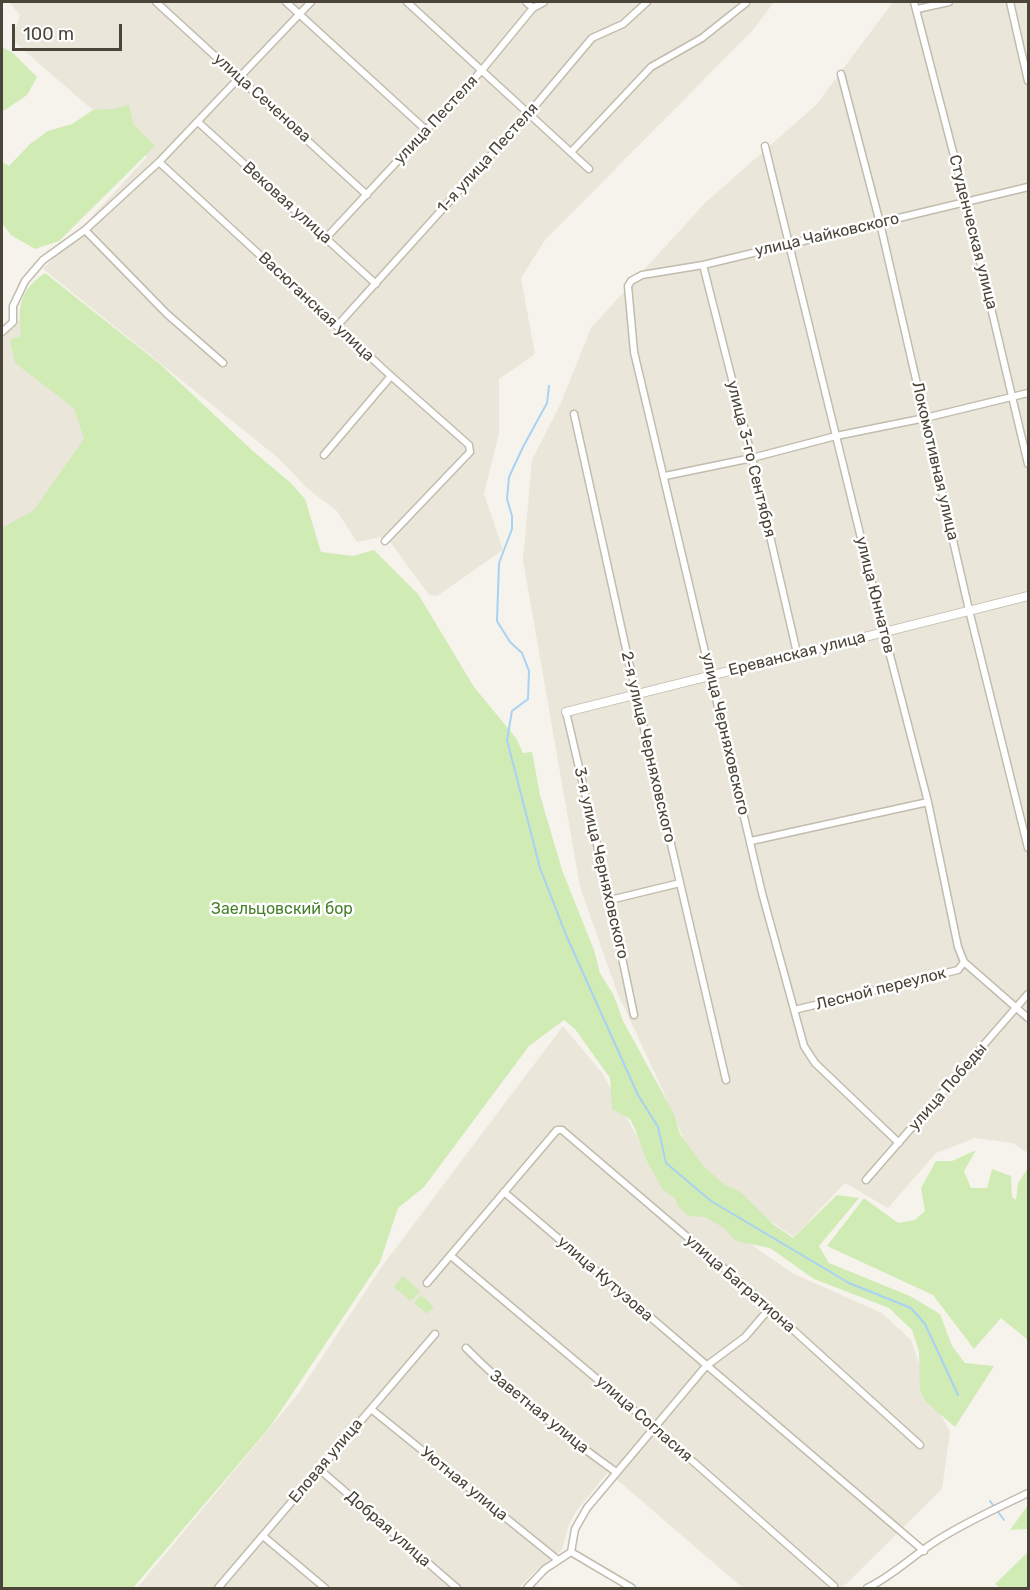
<!DOCTYPE html>
<html>
<head>
<meta charset="utf-8">
<style>
  body { margin:0 }
  #map { position:relative; width:1030px; height:1590px; overflow:hidden; background:#f6f3ec; font-family:Rubik,sans-serif }
  canvas { display:block }
  .frame { position:absolute; inset:0; border:3px solid #4b4539; pointer-events:none }
  .scale { position:absolute; left:12px; top:24px; width:110px; height:27px; box-sizing:border-box; border:3px solid #4b4539; border-top:0; padding-left:8px; font-size:18px; line-height:21px; white-space:nowrap; color:#4b4539; -webkit-text-stroke:4px #fff; paint-order:stroke }
</style>
</head>
<body>
<div id="map">
<canvas width="1030" height="1590"></canvas>
<div class="frame"></div>
<div class="scale">100 m</div>
</div>
<script>
const ctx = document.querySelector('canvas').getContext('2d');
ctx.lineJoin = 'round';
function fillPath(path, color) {
  ctx.fillStyle = color;
  ctx.fill(path, 'evenodd');
}
function strokePath(path, color, width, dash) {
  ctx.strokeStyle = color;
  ctx.lineWidth = width;
  ctx.lineCap = dash ? 'butt' : 'round';
  ctx.setLineDash(dash || []);
  ctx.stroke(path);
}
function write(font, color, halo, rows, align = 'center') {
  ctx.font = font + ' Rubik,sans-serif';
  ctx.lineWidth = 5;
  ctx.setLineDash([]);
  ctx.textBaseline = 'middle';
  ctx.strokeStyle = halo;
  ctx.fillStyle = color;
  for (const [text, x, y, turn = 0] of rows) {
    ctx.save();
    ctx.translate(x, y);
    ctx.rotate((+turn || 0) * Math.PI / 180);
    ctx.textAlign = isNaN(turn) ? turn : align;
    if (halo) ctx.strokeText(text, 0, 0);
    ctx.fillText(text, 0, 0);
    ctx.restore();
  }
}
fillPath(new Path2D(`
  M9 2H774L753 30 545 240 521 278 535 354 499 379V434L484 494 503 550 437 596 429 595 386 536 357 542 337 511 308 489 277 457 43 269 147 157 12 40 20 15Z
  M893 2H1028V1153L1013 1143 975 1138 936 1153 888 1208 845 1183 794 1237 699 1174 663 1091 617 992 580 887 523 560 532 460 560 405 591 328 705 203 816 105Z
  M23 317 130 471 2 582V331Z
  M563 1026 602 1073 664 1185 794 1274 882 1313 911 1340 929 1393 950 1432 942 1489 842 1588H743L608 1472 575 1513 568 1527 562 1550 531 1575 519 1588H137L298 1394 380 1269Z`), '#eae6da');
fillPath(new Path2D(`
  M2 47 13 53 37 77 27 95 2 112Z
  M129 105 133 124 155 146 59 241 35 249 11 235 2 223V162L9 166 30 144 48 131 72 124 93 110 114 109Z
  M45 273 160 364 254 452 291 483 305 499 321 552 353 556 374 550 418 594 474 687 516 738 523 753 532 752 540 795 562 870 594 950 600 973 614 996 623 1021 674 1114 680 1134 704 1167 725 1185 739 1191 774 1225 793 1238 837 1195 859 1198 819 1246 829 1263 910 1296 940 1314 952 1346 965 1363 994 1366 955 1427 926 1402 920 1391 919 1351 912 1330 889 1308 814 1279 770 1248 736 1241 724 1228 705 1217 689 1216 678 1206 675 1198 663 1190 646 1159 635 1129 630 1119 612 1109 610 1078 575 1029 564 1020 529 1046 424 1187 398 1208 380 1262 270 1427 133 1588H2V528L34 510 84 439 74 408 15 363 10 340 21 336C18 305 19 291 45 273Z
  M976 1150 964 1171 971 1188H987L992 1169 1011 1176 1012 1197 1016 1200 1018 1183 1028 1168V1340L1001 1318 974 1349 933 1295 827 1246 864 1198 898 1223 915 1220 925 1211 921 1188 936 1161H952Z
  M403 1276 420 1291 411 1301 394 1287Z
  M421 1295 434 1307 427 1314 414 1303Z
  M1028 1505V1529L1010 1530Z
  M1028 1552V1588H1000L995 1584Z`), '#d0ebb4');
strokePath(new Path2D(`
  M549 386 547 403 523 447 509 477 507 499 512 516V529L499 563 497 621 510 642 522 653 529 671 528 699 512 711 507 740 540 868 566 935 638 1095 658 1127 666 1163 711 1201 849 1283 911 1308 925 1324 958 1395
  M990 1501 1004 1520`), '#a8d2f3', 2);
const minor = new Path2D(`
  M156 2 367 195
  M286 2 426 130
  M407 2 589 169
  M526 2 533 8
  M914 2 966 202 1028 464
  M1010 2 1028 81
  M917 9 949 2
  M841 74 880 223 969 610 1028 848
  M198 122 376 284
  M765 146 884 632 928 802 958 947 964 962 1028 1018
  M571 152 651 67 702 38 746 3
  M159 162 391 376 469 445 470 452 385 541
  M85 230 167 314 223 363
  M326 238 482 70 533 8 544 2
  M703 265 752 458 797 653
  M337 326 529 113 592 38 623 24 647 2
  M2 332 13 322V306L25 281 43 260 85 230 159 162 311 2
  M574 414 636 694 726 1080
  M324 455 391 376
  M665 476 752 458 836 436 925 418 1028 393
  M566 712 610 900 634 1015
  M751 841 928 802
  M610 900 680 883
  M794 1010 958 970 964 962
  M899 1143 815 1063 804 1046 762 893 634 352 628 286 631 281 642 275 703 265 1028 187
  M866 1180 1028 994
  M504 1192 924 1551
  M451 1256 654 1427 834 1586
  M427 1283 557 1130H562L747 1288 920 1445
  M466 1348C511 1394 563 1434 616 1472
  M371 1409 558 1560
  M319 1469 457 1588
  M263 1536 325 1588
  M571 1552 632 1588
  M218 1588 435 1334
  M527 1588 545 1569 571 1552 575 1529 587 1508 706 1366 745 1337 769 1309
  M867 1588C891 1577 910 1558 933 1543 963 1523 996 1509 1028 1493`);
const tertiary = new Path2D(`
  M566 712 1028 596`);
strokePath(minor, '#c2bcae', 9);
strokePath(tertiary, '#c2bcae', 10);
strokePath(minor, '#fff', 6);
strokePath(tertiary, '#fff', 8);
write('16px', '#4b4539', '#fff', [
  ["улица Сеченова",262,98,42],
  ["улица Пестеля",436,120,-47],
  ["1-я улица Пестеля",488,158,-48],
  ["Вековая улица",287,203,42],
  ["Студенческая улица",973,232,76],
  ["улица Чайковского",827,235,-13],
  ["Васюганская улица",316,307,43],
  ["улица 3-го Сентября",751,459,76],
  ["Локомотивная улица",935,461,77],
  ["улица Юннатов",875,595,76],
  ["Ереванская улица",797,654,-14],
  ["улица Черняховского",725,734,77],
  ["2-я улица Черняховского",648,747,77],
  ["3-я улица Черняховского",601,863,77],
  ["Лесной переулок",881,989,-14],
  ["улица Победы",948,1087,-49],
  ["улица Кутузова",605,1279,41],
  ["улица Багратиона",740,1284,41],
  ["Заветная улица",539,1412,39],
  ["улица Согласия",644,1419,41],
  ["Еловая улица",326,1461,-50],
  ["Уютная улица",464,1484,39],
  ["Добрая улица",388,1529,41]
]);
write('16px', '#478029', '#fff', [
  ["Заельцовский бор",282,909]
]);
</script>
</body>
</html>
